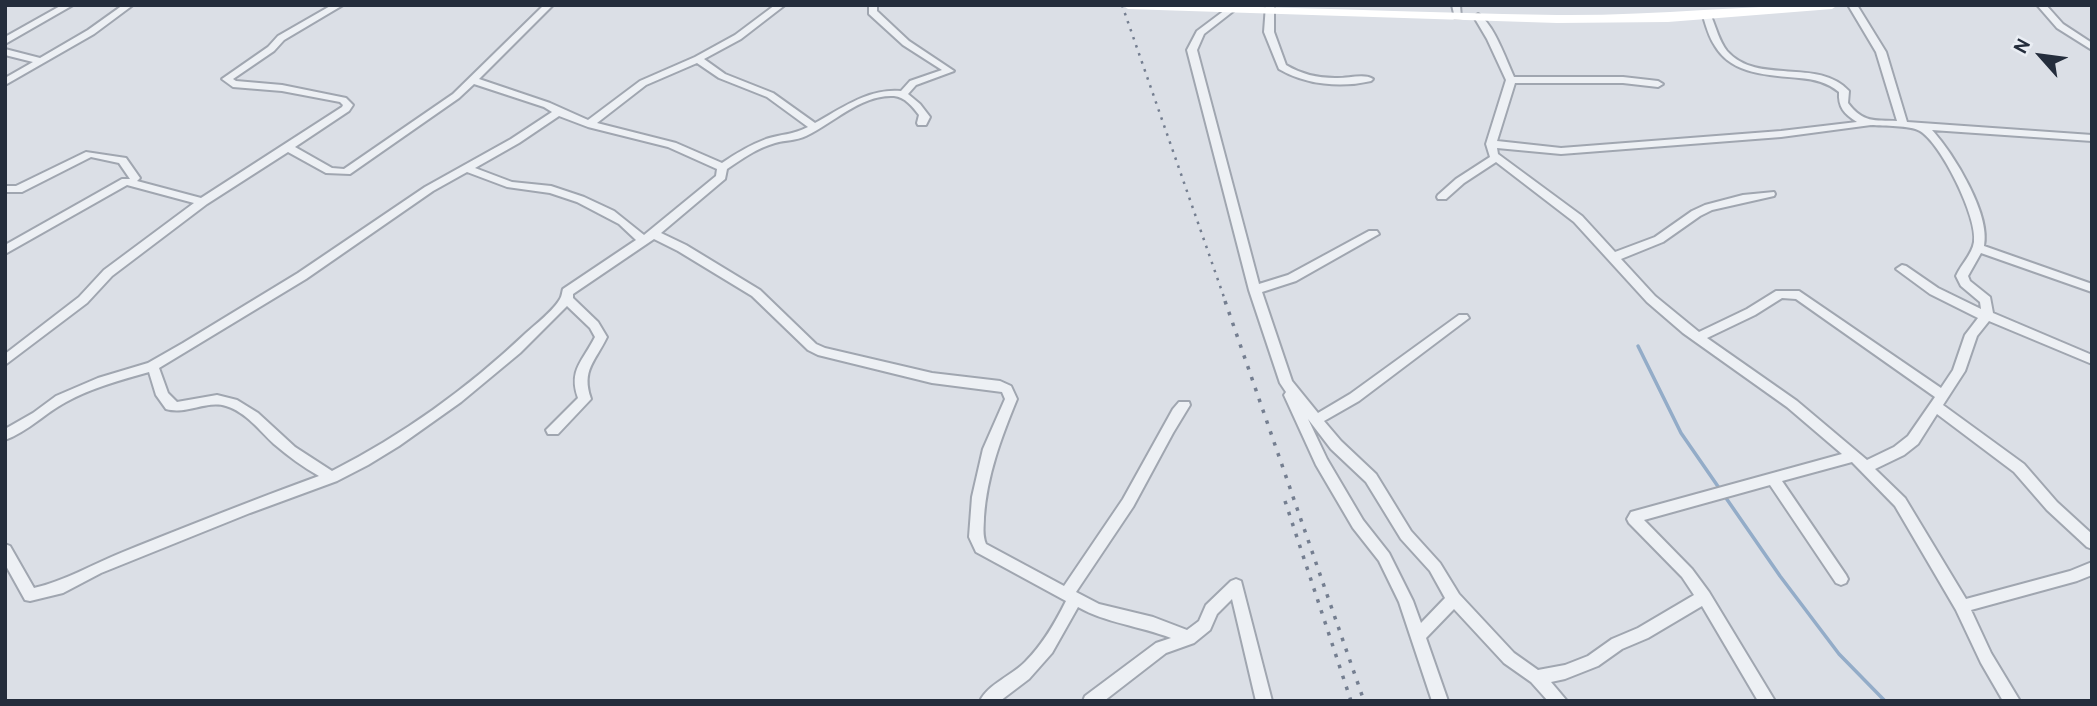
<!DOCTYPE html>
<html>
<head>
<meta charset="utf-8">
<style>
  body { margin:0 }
  #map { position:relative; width:2097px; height:706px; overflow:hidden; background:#dbdfe6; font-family:Cabin,sans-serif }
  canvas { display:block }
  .frame { position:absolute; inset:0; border:7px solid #242d3c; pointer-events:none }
  .north { position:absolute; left:2006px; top:21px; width:70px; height:70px; -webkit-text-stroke:5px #eaeef4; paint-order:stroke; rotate:298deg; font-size:19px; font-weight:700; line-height:28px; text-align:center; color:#242d3c }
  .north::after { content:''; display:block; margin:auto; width:24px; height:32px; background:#242d3c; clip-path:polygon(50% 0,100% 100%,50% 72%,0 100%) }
</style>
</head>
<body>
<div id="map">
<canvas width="2097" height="706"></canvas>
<div class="frame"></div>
<div class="north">N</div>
</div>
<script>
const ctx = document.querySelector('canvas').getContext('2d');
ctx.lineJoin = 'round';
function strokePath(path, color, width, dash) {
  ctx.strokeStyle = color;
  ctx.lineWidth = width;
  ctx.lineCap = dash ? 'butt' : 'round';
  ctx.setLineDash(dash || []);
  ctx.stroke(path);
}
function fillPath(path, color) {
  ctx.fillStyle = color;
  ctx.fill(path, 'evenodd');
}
strokePath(new Path2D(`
  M1638 346 1681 433 1780 576 1839 654 1885 701`), '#93acc8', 3.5);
const street = new Path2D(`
  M62 5H73L5 44V37Z
  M123 5H133L94 34 5 85V78L33 62 5 55V49L40 58 88 30Z
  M332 5H343L284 40 274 51 233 79 236 81 282 85 346 98 353 105 349 111 295 147 332 168 344 169 453 94 544 5H553L479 79 550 103 588 120 640 81 695 57 735 35 775 5H785L741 39 704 59 725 74 773 93 815 123C842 108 869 88 901 91L910 81 942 70 903 45 869 14V5H877V11L909 41 954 71 916 85 908 94 920 104 930 117 926 125H918L917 123 919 115C913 107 905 97 894 96 862 94 833 123 806 136 796 141 785 140 775 143 757 148 742 159 727 169L725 179 661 233 686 245 760 290 816 344 825 348 932 373 1000 381 1011 386 1017 399C1001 438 987 475 984 517 984 526 982 535 986 544L1064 586 1123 499 1173 409 1179 402H1189L1190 405 1173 433 1133 507 1076 592 1099 604 1153 617 1187 630 1199 621 1206 605 1231 581 1236 579 1241 581 1272 701H1256L1232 599 1217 614 1210 630 1194 643 1166 653 1104 701H1083L1085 696 1156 643 1171 638C1140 626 1106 623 1078 607L1052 653 1029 679 1000 701H980C988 684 1013 675 1026 661 1043 644 1055 623 1066 601L976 552 969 537 972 497 983 449 1005 399 1002 392 932 383 818 355 808 350 752 296 678 251 654 239 573 294V298L598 322 607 337C595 362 581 370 591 399L558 434H548L546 430 578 398C568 370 583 361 595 337L590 328 567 306 520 353 461 402 399 446 368 465 337 481 250 513 101 573 63 593 30 601 25 600 5 564V544L10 546 34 588C65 581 93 564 123 552 188 526 253 500 319 476 303 467 288 456 274 444 260 431 246 412 226 406 206 400 187 415 166 409L156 395 149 372C121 380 91 388 66 402 45 413 29 431 5 440V429L33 413 56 396 98 378 148 363 183 343 298 273 425 187 511 139 552 112 544 107 474 84 459 98 350 174 326 173 288 152 207 204 112 276 87 303 5 365V354L79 297 104 270 194 203 127 185 5 254V245L122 179H130L119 163 91 157 22 192H5V186H16L86 152 126 158 140 178 137 181 201 198 342 107 343 105 340 102 282 91 233 87 222 79 268 47 278 36ZM697 63 719 78 767 97 808 127C793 135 781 134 766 139 750 145 735 154 722 163L676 143 597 123 646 85ZM559 116 588 127 668 147 717 169 716 176 644 235 614 211 584 197 551 186 512 182 475 168 519 143ZM467 172 507 187 550 193 577 202 619 224 636 240 563 289C562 292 562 296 560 299 554 310 535 325 526 333 468 388 403 435 332 471L295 447 258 413 237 400 217 395 177 402 168 393 159 368 306 279 433 191Z
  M1266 5H1274V32L1286 65C1301 74 1317 78 1335 78 1346 79 1364 73 1373 79L1371 81C1341 88 1306 85 1279 69L1264 32Z
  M1452 5H1460L1461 18H1455Z
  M1848 5H1857L1886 52 1907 122 2092 135V141L1932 130C1953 153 1991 214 1984 246L2092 284V292L1981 253 1968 276 1970 281 1990 297 1993 313 2092 355V364L1989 321 1977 336 1965 371 1943 405 2024 464 2057 502 2092 534V549L2087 547 2047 510 2014 472 1937 414 1918 444 1904 455 1875 469 1905 498 1966 599 2070 571 2092 562V575L2077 581 1971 610 1991 653 2020 701H2003L1981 663 1956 610 1895 506 1852 462 1782 481 1846 575 1848 579 1846 583 1841 585 1836 583 1770 485 1644 520 1692 569 1709 592 1775 701H1758L1702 606 1648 638 1622 649 1598 666 1565 679 1551 682 1567 701H1548L1531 682 1504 663 1454 609 1426 638 1448 701H1432L1399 602 1379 561 1353 528 1316 465 1284 395 1286 392 1280 383 1249 290 1187 50 1197 31 1229 7 1236 9 1204 34 1197 50 1259 284 1288 275 1369 231H1377L1379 234 1296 281 1262 292 1292 381 1318 413 1350 394 1459 315H1467L1469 318 1359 401 1324 421 1341 441 1376 474 1411 531 1440 563 1459 594 1514 653 1538 670 1565 665 1588 656 1612 639 1638 628 1694 595 1682 577 1629 523 1627 519 1631 512 1842 454 1787 407 1683 333 1647 302 1574 222 1496 162 1464 183 1446 199H1438L1437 197 1438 195 1456 179 1490 157 1486 144 1506 80 1487 39 1474 17 1478 14C1494 24 1506 60 1514 77H1623L1658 81 1663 84 1658 87 1623 83H1515L1497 141 1561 148 1781 131 1857 122C1844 114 1838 107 1839 92 1827 82 1814 79 1799 78 1769 75 1732 75 1715 46 1709 37 1706 26 1703 16L1707 13 1711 16C1716 27 1719 41 1727 51 1758 86 1818 57 1849 91L1848 103C1863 123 1874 120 1897 121L1876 52ZM1871 125C1884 126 1910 125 1920 131 1941 143 1978 218 1974 242 1972 255 1961 264 1956 276L1961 286 1980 302 1981 309 1938 288 1906 266 1902 265 1896 269 1930 294 1978 318 1965 335 1953 370 1941 388 1799 291H1776L1747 309 1699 332 1655 296 1621 259 1663 242 1700 216 1712 210 1774 196 1775 194 1774 192 1743 195 1705 205 1692 211 1655 237 1615 252 1582 216 1498 154 1497 148 1561 154 1781 137ZM1782 298 1796 299 1935 397 1908 436 1894 447 1867 460 1797 401 1707 338 1755 315ZM1308 419 1331 449 1366 482 1401 539 1430 571 1445 598 1421 623 1413 601 1389 553 1363 520 1327 459Z
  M2037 5H2046L2063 24 2092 43V50L2057 28Z`);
strokePath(street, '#a0a6b0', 4);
fillPath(street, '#edf0f4');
fillPath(new Path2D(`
  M1122 5C1267 5 1412 13 1557 15 1651 16 1744 5 1838 5L1832 9 1668 22 1557 23 1128 9Z`), '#fff');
strokePath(new Path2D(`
  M1122 5 1226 303`), '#747e90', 2.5, [2.5, 6]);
strokePath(new Path2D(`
  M1225 301 1364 701
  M1285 501 1351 701`), '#747e90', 3.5, [3.5, 8]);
</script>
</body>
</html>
